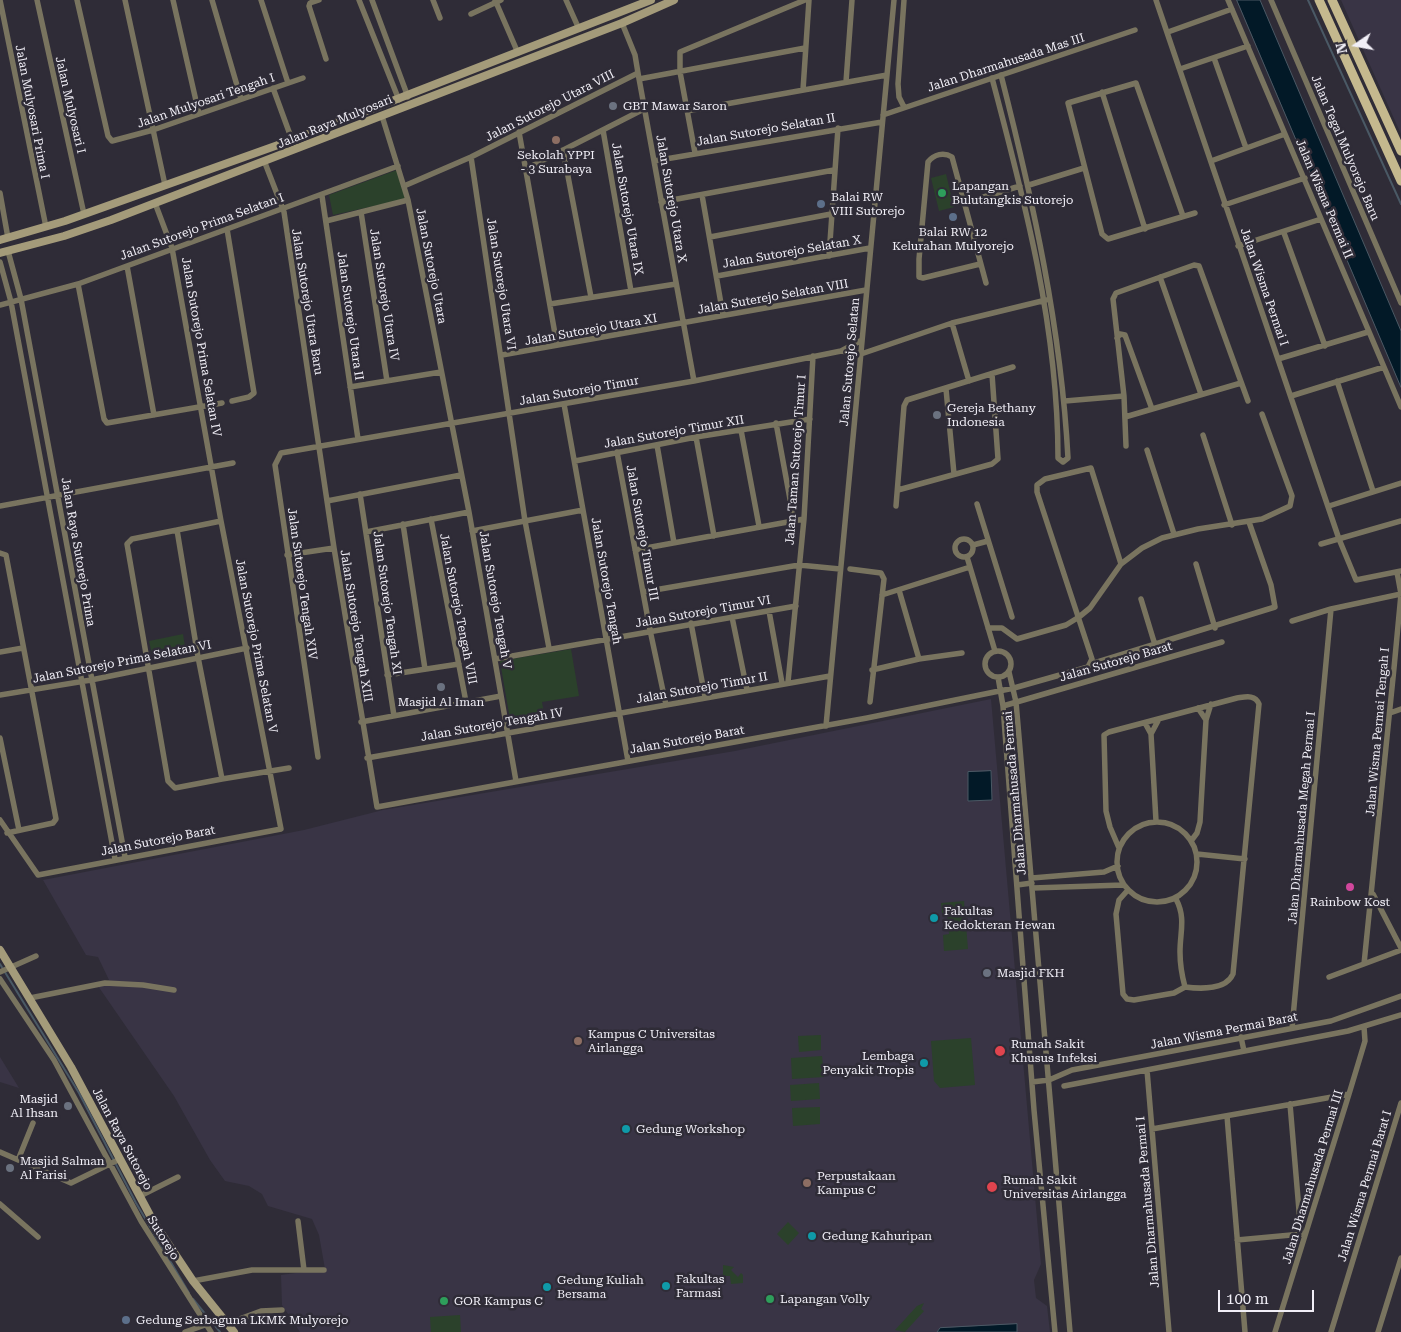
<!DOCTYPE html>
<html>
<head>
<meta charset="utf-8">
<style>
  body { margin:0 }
  #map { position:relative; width:1401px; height:1332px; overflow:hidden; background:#2f2c37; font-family:"Roboto Serif",serif }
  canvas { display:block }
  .north { position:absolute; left:1331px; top:20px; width:50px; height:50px; -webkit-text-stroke:4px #2f2c37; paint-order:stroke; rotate:258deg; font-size:14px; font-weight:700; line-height:20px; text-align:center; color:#f1eff7 }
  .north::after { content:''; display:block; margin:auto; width:18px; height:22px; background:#f1eff7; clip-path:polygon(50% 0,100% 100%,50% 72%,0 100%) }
  .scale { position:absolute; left:1218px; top:1290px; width:96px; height:22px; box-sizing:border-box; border:2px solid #f1eff7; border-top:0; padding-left:6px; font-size:15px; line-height:18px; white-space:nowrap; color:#f1eff7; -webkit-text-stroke:4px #2f2c37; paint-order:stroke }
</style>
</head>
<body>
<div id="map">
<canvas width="1401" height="1332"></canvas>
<div class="north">N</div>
<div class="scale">100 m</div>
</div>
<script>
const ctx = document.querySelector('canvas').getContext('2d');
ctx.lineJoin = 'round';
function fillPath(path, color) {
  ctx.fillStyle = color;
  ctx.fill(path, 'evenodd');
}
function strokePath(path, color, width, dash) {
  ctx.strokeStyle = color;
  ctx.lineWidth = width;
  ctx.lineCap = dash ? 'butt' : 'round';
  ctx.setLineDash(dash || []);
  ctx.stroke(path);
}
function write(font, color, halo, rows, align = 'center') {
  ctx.font = font + ' "Roboto Serif",serif';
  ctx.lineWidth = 5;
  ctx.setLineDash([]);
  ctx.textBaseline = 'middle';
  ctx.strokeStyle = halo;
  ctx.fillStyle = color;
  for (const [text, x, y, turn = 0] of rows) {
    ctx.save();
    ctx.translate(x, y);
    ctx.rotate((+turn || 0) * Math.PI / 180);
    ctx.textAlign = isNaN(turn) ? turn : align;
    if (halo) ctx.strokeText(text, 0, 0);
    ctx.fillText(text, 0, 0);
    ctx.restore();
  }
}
fillPath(new Path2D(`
  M1341 0H1401V134L1365 54Z
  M991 699 1041 1264 1034 1280 1036 1298 1047 1306 1050 1332H300L282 1305 281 1275 325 1269 319 1235 312 1219 268 1206 262 1194 249 1186 225 1181 210 1160 174 1096 98 986 109 980 98 957 86 955 43 880 304 830 383 810 735 751Z
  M0 1057 19 1088 0 1082Z`), '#393445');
fillPath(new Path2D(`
  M397 170 406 199 333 215 329 195Z
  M946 174 954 207 939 211 931 178Z
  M183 634 186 653 153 659 149 641Z
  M571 649 579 696 542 702 545 719 511 725 500 661Z
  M964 901 968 949 944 951 943 935 949 934 947 913H942L941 903Z
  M821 1035V1050L799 1052 798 1036Z
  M971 1038 975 1085 940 1088 934 1081 931 1041Z
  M822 1056 824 1077 792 1079 791 1058Z
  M819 1083 820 1099 791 1101 790 1085Z
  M820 1107V1124L793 1126 792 1108Z
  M788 1222 799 1233 788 1245 777 1234Z
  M723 1265 734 1267 731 1270 738 1277 741 1273 743 1275V1283L731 1284 730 1276H723Z
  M924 1303 921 1309 924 1311 905 1332 895 1330 917 1306Z
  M460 1315 461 1332H431L430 1317Z`), '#2b412b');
const water = new Path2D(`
  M1237 0H1260L1401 331V387Z
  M991 771 992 800 968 801V772Z
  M1017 1324V1332H937L940 1328Z`);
fillPath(water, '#021927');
strokePath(water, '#4a5965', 1);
strokePath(new Path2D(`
  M1308 0 1401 204
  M0 964 79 1093 136 1203 189 1293
  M193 1299 220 1332`), '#4a5965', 2);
strokePath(new Path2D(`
  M0 0 46 227
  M37 0 84 214
  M77 0 108 136 112 141 153 130 303 78
  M125 0 165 185
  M173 0 199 114
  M212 0 241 99
  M261 0 288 83
  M319 0 310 3 309 6 326 59
  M359 0 399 100
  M372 0 408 97
  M433 0 440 18
  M495 0 518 53
  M566 0 579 29
  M904 0 898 84 899 97 904 107
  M1156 0 1339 539 1356 580 1401 571
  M1228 0 1401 407
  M1271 0 1401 303
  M471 14 501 0
  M622 23 635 55 638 73 694 381
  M1168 32 1232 9
  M1214 58 1246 148
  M1180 69 1248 46
  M992 78C1025 202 1058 328 1058 458L1063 462 1068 458C1061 327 1033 201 1001 75
  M639 79 805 48
  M846 82 852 0
  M273 88 292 140
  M803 90 809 0
  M1102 92 1145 229
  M687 111 887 75
  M883 115 1135 30
  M382 116 408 200 469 512 516 781
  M603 130 631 291
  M519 132 557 345
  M563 150 591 297
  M695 153 680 72V52L805 0
  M471 157 525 521 549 648
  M654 161 882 122
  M1211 161 1285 134
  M265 163 284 212 334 548 377 807 867 718 1014 688 1088 667 1092 659 1037 492V485L1045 479 1091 468 1121 564
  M526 169 644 109
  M1029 185 1084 168
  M404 186 471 157 638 73
  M0 193 8 238
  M702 195 723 315
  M322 196 358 439
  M661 202 834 170
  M964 203 1020 186
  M1224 205 1305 178
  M361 212 387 381
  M1183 216 1136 83 1068 103 1102 234 1108 239 1195 213
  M326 221 408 200
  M227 229 254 393 249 397 232 401
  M1284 233 1325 346
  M710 237 831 214
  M1238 246 1321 219
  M8 251 21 299 125 857
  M829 256 838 128
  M0 262 11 302 115 859
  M980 264 923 278 919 277V259L928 162C934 154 944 152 952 157L986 283
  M127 266 154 415
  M717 276 870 248
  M1160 277 1201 394
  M78 284 104 419 107 423 222 403
  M550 304 676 284
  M0 305 78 284 398 166
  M952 323 969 381
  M1117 338 1120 334 1125 335 1152 409
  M841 351 861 354
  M861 354 952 323 1046 300
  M502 355 866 290
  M1278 359 1368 332
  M1337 381 1373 491
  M350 387 441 372
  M946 389 954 474
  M1291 396 1384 367
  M1065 401 1124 396
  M564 404 628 761
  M1125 417 1241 383
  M776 423 794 521
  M741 430 759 526
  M1203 435 1232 525
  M696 437 714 536
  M657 445 674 543
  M1126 446 1124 396 1113 299 1116 293 1194 265 1199 266 1248 401
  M1147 450 1174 534
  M617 452 650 630 666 705
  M575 461 696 437 810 419
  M898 490 992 464 998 459 992 374
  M360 494 394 716
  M327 501 461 475
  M977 504 1012 617
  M0 506 233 463
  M896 506 904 406 907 400 1013 367
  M1329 506 1401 483
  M431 519 466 702
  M221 521 177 530 198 657 222 779 289 768
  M403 524 425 669
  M177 530 132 539 127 544 168 781 175 788 222 779
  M472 531 583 510
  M366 532 469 512
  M955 548a9 9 0 1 1 18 0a9 9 0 1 1-18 0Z
  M1321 544 1401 521
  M973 545 988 541
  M635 550 804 519
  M0 553 6 555 56 819 53 823 7 833
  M287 555 334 548
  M967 557 995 651
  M1196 564 1215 628
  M850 569 881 573 884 579 870 702
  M899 590 919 659
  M643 592 799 565 840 569
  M882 595 970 567
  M1141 599 1155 645
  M769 611 782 683
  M732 617 747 690
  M1292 621 1331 609 1401 594
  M691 623 705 697
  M988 628H1002L1017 639 1066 625 1079 617 1090 608 1121 564 1142 548 1162 538 1198 529 1262 519 1290 506 1292 496 1262 414
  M985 664a13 13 0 1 1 26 0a13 13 0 1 1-26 0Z
  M0 652 23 648
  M495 659 796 606
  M1091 664 1275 607 1271 585 1249 522
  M872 670 919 659 962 653
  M1009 672 1016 702 1070 1332
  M387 675 459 664
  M998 677 1003 706 1034 1110 1055 1332
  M788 682 804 519 813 356
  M0 695 91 680 247 648
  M1003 706 1222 642
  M1198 708 1206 720 1211 704
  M1390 713 1401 709
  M361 722 501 696
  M1145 723 1151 734 1159 719
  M826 726 894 0
  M1151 734 1156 821
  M0 738 19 830
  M318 757 275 465 281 453 694 381 841 351 862 340
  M367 758 830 676
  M0 820 38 875 281 829 221 521 172 248 155 203
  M1117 862a40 40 0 1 1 80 0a40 40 0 1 1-80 0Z
  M1191 841 1197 833 1200 822 1206 720
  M1119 848 1110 827 1106 811 1104 735 1109 732 1237 698C1245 697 1255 694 1259 704L1233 974C1226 990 1200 989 1185 987
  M1197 854 1245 859
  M1032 878 1104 872 1118 866
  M1017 885 1032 883
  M1033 888 1123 885
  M1127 891 1119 900 1116 914 1123 994 1127 999 1134 1000 1174 993 1185 987
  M1373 894 1401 948
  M1176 899C1186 918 1180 932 1180 952 1180 964 1182 976 1185 987
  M1364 964 1394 668 1401 594 1397 572
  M0 972 36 956
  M1329 977 1401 950
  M0 979 54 1060 141 1221 211 1332
  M30 998 105 983 143 985 174 990
  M1292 1028 1331 609
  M1241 1037 1244 1051
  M1147 1070 1169 1332
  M1032 1082 1049 1080 1072 1070 1331 1021 1401 996
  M1064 1086 1348 1031 1401 1015
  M1290 1104 1301 1234
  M1227 1116 1245 1332
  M1152 1129 1349 1094
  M0 1152 71 1183 120 1159
  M18 1160 33 1123
  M140 1196 178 1177
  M0 1204 38 1237
  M298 1221 304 1270
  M1237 1240 1302 1234
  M193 1281 252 1270H324
  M226 1324 261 1311 282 1310
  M185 1332 205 1325 220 1316
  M1275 1332 1349 1094 1365 1041 1364 1027
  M1331 1332 1401 1103
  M1378 1332 1401 1258`), '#79745f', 5.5);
strokePath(new Path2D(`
  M0 240 65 221 292 140 651 0
  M0 253 64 236 111 220 622 23 674 0
  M0 950 71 1067 153 1221 193 1281 234 1332`), '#a49b7a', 8);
strokePath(new Path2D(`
  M1319 0 1401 181
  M1332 0 1401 151`), '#c5b98e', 9);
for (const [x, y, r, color] of [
  [613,106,5,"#6b7280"],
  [556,140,5,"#8d6e63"],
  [942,193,5,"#2e9e5b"],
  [821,204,5,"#5c6f8a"],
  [953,217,5,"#5c6f8a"],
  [937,415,5,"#6b7280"],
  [441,687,5,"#6b7280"],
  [1350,887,5,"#d1479c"],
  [934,918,5,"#0f9aa8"],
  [987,973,5,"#6b7280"],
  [578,1041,5,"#8d6e63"],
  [1000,1051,6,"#e0444e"],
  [924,1063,5,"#0f9aa8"],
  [68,1106,5,"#6b7280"],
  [626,1129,5,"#0f9aa8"],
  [10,1168,5,"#6b7280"],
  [807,1183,5,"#8d6e63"],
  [992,1187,6,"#e0444e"],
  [812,1236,5,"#0f9aa8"],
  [666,1286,5,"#0f9aa8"],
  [547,1287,5,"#0f9aa8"],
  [770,1299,5,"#2e9e5b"],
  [444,1301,5,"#2e9e5b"],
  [126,1320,5,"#5c6f8a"]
]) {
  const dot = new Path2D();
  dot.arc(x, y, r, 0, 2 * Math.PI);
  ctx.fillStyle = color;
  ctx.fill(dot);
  strokePath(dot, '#2f2c37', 2);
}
write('12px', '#f1eff7', '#2f2c37', [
  ["Jalan Dharmahusada Mas III",1006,63,-18],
  ["Jalan Mulyosari Tengah I",206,101,-19],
  ["Jalan Mulyosari I",70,105,77],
  ["Jalan Sutorejo Utara VIII",550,106,-27],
  ["Jalan Mulyosari Prima I",32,112,79],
  ["Jalan Raya Mulyosari",335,122,-22],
  ["Jalan Sutorejo Selatan II",766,130,-10],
  ["Jalan Tegal Mulyorejo Baru",1345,148,67],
  ["Jalan Sutorejo Utara X",671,199,80],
  ["Jalan Wisma Permai II",1324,199,67],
  ["Jalan Sutorejo Utara IX",627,209,80],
  ["Jalan Sutorejo Prima Selatan I",202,227,-20],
  ["Jalan Sutorejo Selatan X",792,252,-10],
  ["Jalan Sutorejo Utara",431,266,79],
  ["Jalan Sutorejo Utara VI",501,284,81],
  ["Jalan Wisma Permai I",1264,287,71],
  ["Jalan Sutorejo Utara IV",384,295,81],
  ["Jalan Suterejo Selatan VIII",773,297,-10],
  ["Jalan Sutorejo Utara Baru",307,302,81],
  ["Jalan Sutorejo Utara II",350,316,82],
  ["Jalan Sutorejo Utara XI",591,330,-10],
  ["Jalan Sutorejo Prima Selatan IV",201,347,80],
  ["Jalan Sutorejo Selatan",850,362,-85],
  ["Jalan Sutorejo Timur",579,391,-10],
  ["Jalan Sutorejo Timur XII",674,432,-10],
  ["Jalan Taman Sutorejo Timur I",796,460,-86],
  ["Jalan Sutorejo Timur III",642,533,80],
  ["Jalan Raya Sutorejo Prima",78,552,80],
  ["Jalan Sutorejo Tengah",606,581,80],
  ["Jalan Sutorejo Tengah XIV",302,584,82],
  ["Jalan Sutorejo Tengah V",495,600,80],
  ["Jalan Sutorejo Tengah XI",387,603,82],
  ["Jalan Sutorejo Tengah VIII",458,609,79],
  ["Jalan Sutorejo Timur VI",703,612,-10],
  ["Jalan Sutorejo Tengah XIII",356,626,81],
  ["Jalan Sutorejo Prima Selatan V",256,646,79],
  ["Jalan Sutorejo Prima Selatan VI",122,662,-11],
  ["Jalan Sutorejo Barat",1116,662,-16],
  ["Jalan Sutorejo Timur II",702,688,-10],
  ["Jalan Sutorejo Tengah IV",492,725,-10],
  ["Jalan Wisma Permai Tengah I",1378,732,-85],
  ["Jalan Sutorejo Barat",687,740,-10],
  ["Jalan Dharmahusada Permai",1015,793,-95],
  ["Jalan Dharmahusada Megah Permai I",1302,818,-85],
  ["Jalan Sutorejo Barat",158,841,-11],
  ["Jalan Wisma Permai Barat",1224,1031,-11],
  ["Jalan Raya Sutorejo",122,1139,62],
  ["Jalan Dharmahusada Permai III",1313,1177,-73],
  ["Jalan Wisma Permai Barat I",1365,1186,-73],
  ["Jalan Dharmahusada Permai I",1148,1202,-95],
  ["Sutorejo",163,1238,58]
]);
write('12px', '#f1eff7', '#2f2c37', [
  ["GBT Mawar Saron",623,106],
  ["Sekolah YPPI",556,155,"center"],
  ["- 3 Surabaya",556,169,"center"],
  ["Lapangan",952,186],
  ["Bulutangkis Sutorejo",952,200],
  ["Balai RW",831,197],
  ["VIII Sutorejo",831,211],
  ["Balai RW 12",953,232,"center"],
  ["Kelurahan Mulyorejo",953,246,"center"],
  ["Gereja Bethany",947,408],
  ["Indonesia",947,422],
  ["Masjid Al Iman",441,702,"center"],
  ["Rainbow Kost",1350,902,"center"],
  ["Fakultas",944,911],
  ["Kedokteran Hewan",944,925],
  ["Masjid FKH",997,973],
  ["Kampus C Universitas",588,1034],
  ["Airlangga",588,1048],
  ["Rumah Sakit",1011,1044],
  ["Khusus Infeksi",1011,1058],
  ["Lembaga",914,1056,"right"],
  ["Penyakit Tropis",914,1070,"right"],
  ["Masjid",58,1099,"right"],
  ["Al Ihsan",58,1113,"right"],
  ["Gedung Workshop",636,1129],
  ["Masjid Salman",20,1161],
  ["Al Farisi",20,1175],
  ["Perpustakaan",817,1176],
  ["Kampus C",817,1190],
  ["Rumah Sakit",1003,1180],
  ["Universitas Airlangga",1003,1194],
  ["Gedung Kahuripan",822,1236],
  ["Fakultas",676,1279],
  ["Farmasi",676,1293],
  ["Gedung Kuliah",557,1280],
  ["Bersama",557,1294],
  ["Lapangan Volly",780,1299],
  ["GOR Kampus C",454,1301],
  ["Gedung Serbaguna LKMK Mulyorejo",136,1320]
], 'left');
</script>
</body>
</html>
